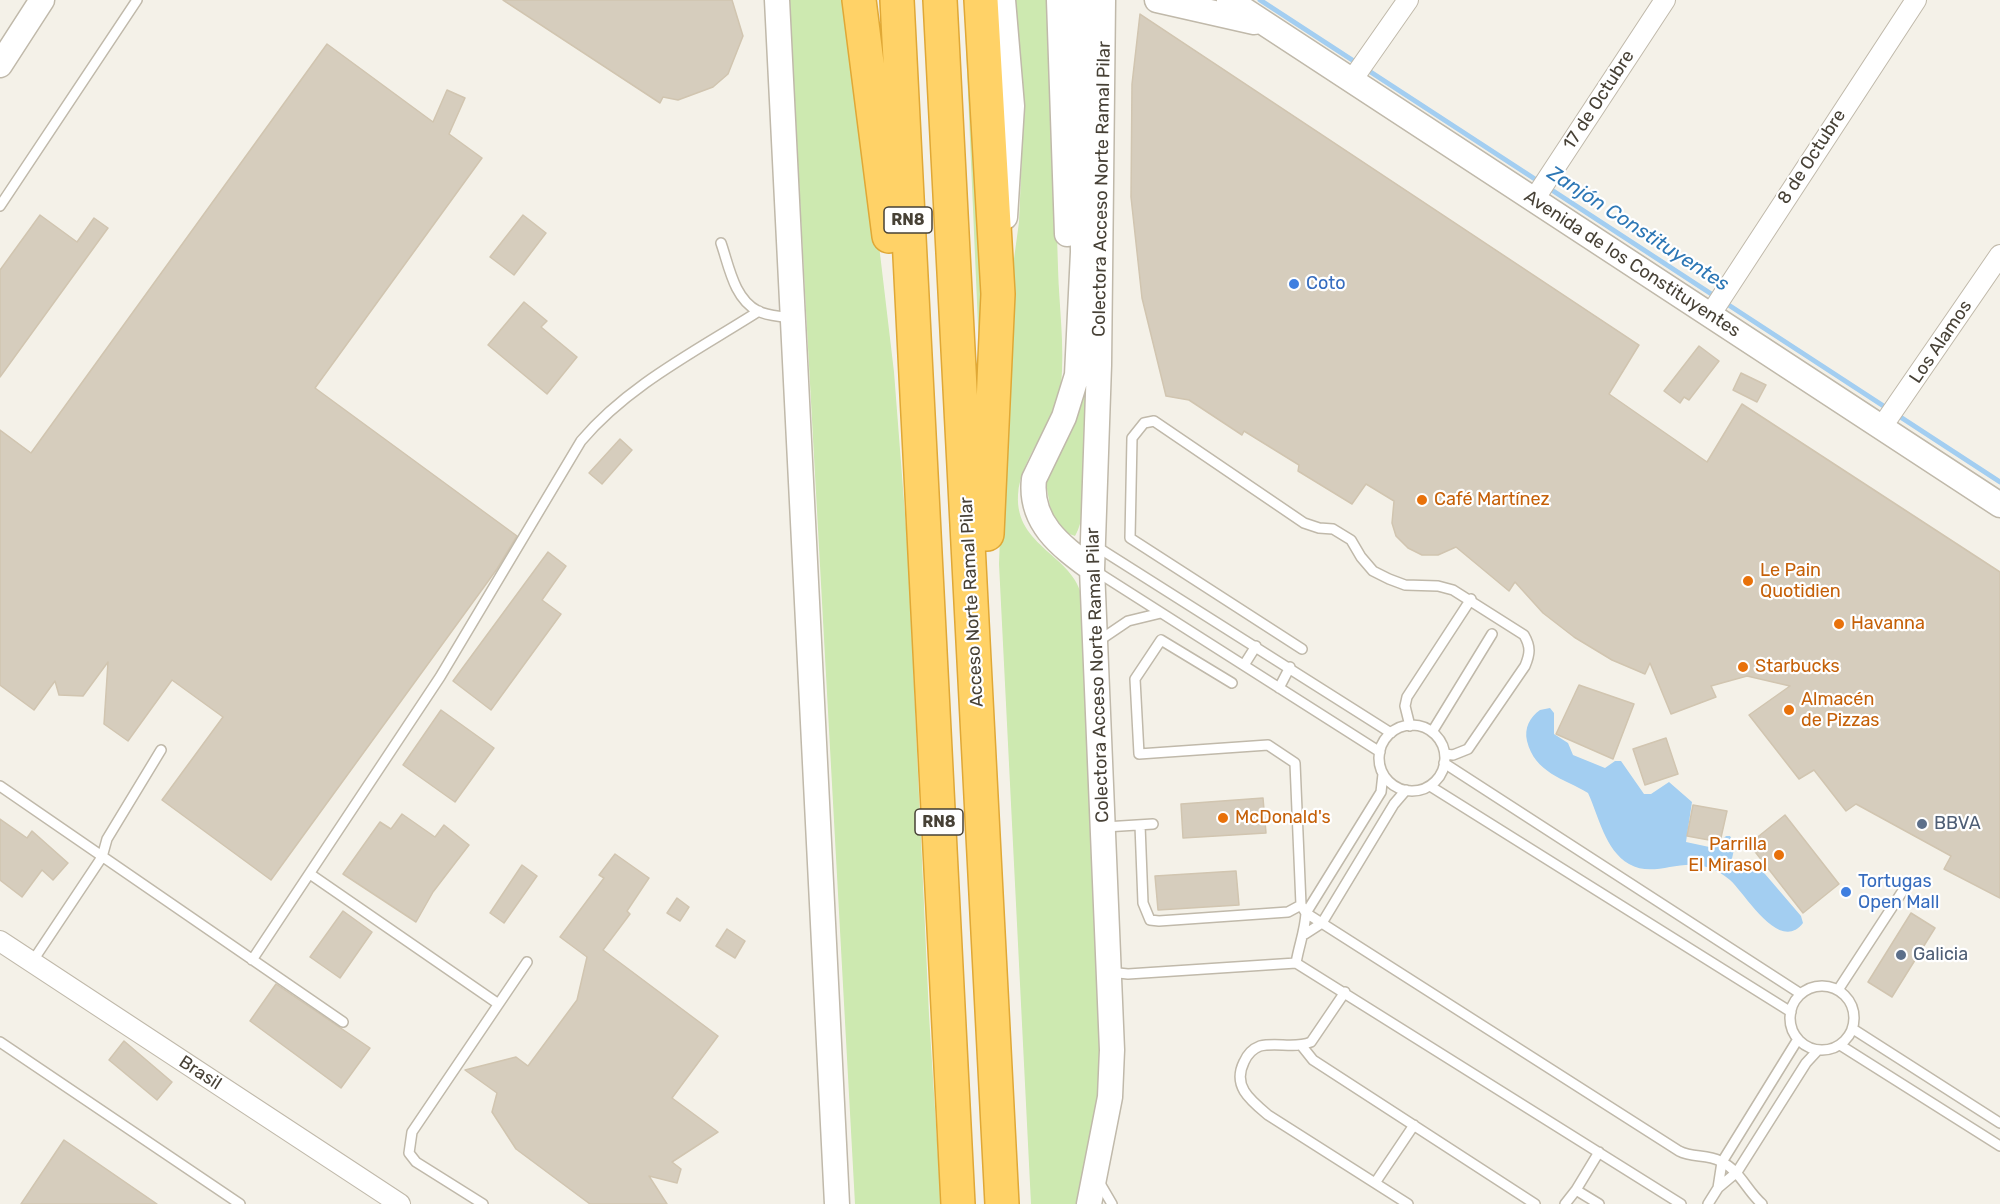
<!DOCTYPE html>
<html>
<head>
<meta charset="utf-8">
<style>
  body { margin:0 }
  canvas { display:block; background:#f4f1e8 }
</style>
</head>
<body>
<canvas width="2000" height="1204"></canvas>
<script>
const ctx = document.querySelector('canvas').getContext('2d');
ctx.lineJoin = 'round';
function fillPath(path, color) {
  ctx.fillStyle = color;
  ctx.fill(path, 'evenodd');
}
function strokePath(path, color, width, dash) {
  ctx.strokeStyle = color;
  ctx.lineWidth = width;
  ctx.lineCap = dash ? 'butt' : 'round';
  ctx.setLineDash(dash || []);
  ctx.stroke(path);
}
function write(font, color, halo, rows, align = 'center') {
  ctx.font = font + ' Rubik,sans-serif';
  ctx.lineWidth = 4.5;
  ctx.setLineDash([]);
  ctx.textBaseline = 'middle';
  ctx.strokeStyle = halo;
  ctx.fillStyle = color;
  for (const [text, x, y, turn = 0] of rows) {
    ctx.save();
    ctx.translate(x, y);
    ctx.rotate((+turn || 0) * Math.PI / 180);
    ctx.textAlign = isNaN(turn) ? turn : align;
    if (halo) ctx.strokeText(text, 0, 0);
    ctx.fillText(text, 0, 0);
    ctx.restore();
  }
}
fillPath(new Path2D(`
  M789 0H850L894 372 908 553 929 1015 941 1204H855Z
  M964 0H975L989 246 980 372Z
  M1014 0H1052C1053 89 1055 179 1058 268 1059 307 1065 346 1061 386 1059 418 1020 457 1018 495 1015 547 1074 555 1082 598L1103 1073 1080 1204H1031L999 564 1008 303 1019 222 1022 153V89Z
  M1087 369C1087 405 1093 508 1075 536L1064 532 1051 512 1046 483 1073 425Z`), '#cde9b0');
fillPath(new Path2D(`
  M1550 708 1554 713V734L1568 743 1573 755 1605 768 1615 761H1621L1644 794H1651L1669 782 1692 802 1686 842 1714 848 1726 836H1730L1735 845 1731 863 1759 867 1801 916 1803 923C1779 954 1745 893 1730 880 1690 846 1660 882 1629 864 1605 850 1599 817 1588 793 1563 778 1535 773 1527 741 1524 728 1530 717 1540 710Z`), '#a3cef1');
strokePath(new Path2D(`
  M1260 0 1716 297
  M1724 302 2000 482`), '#a3cef1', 5);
const building = new Path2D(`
  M503 0H732L743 36 728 74 713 87 678 100 663 97 660 103Z
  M1140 14 1639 345 1609 394 1707 462 1742 404 2000 572V898L1944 869 1951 856 1856 804 1846 811 1814 770 1799 779 1749 715 1790 686 1747 676 1711 686 1716 697 1671 714 1650 663 1645 674 1612 660 1574 637 1543 613 1515 582 1509 591 1456 547 1438 555H1422L1408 548 1396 536 1392 523 1394 501 1366 484 1352 504 1298 471 1299 465 1244 431 1242 435 1189 400 1166 396 1142 298 1131 197 1132 84Z
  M327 44 433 122 447 90 465 98 449 134 482 158 315 388 517 536 497 569 271 880 162 800 223 717 172 680 128 741 104 724 108 662 83 696 59 695 55 681 34 710 0 685V430L31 453Z
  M40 215 77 242 94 218 108 228 0 377V270Z
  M523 215 546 233 514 275 490 257Z
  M524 302 547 321 541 327 577 357 547 394 488 345Z
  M1699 346 1719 361 1689 400 1684 397 1680 403 1664 391Z
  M1741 373 1766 385 1757 402 1733 390Z
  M620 439 632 450 602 484 589 473Z
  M548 552 566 566 542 600 561 614 491 710 453 681Z
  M1579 685 1634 704 1613 759 1556 734Z
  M441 710 494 748 455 802 403 765Z
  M1666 738 1678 774 1645 785 1633 749Z
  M1263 798 1266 833 1183 838 1181 804Z
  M1693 805 1727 811 1720 842 1687 836Z
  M402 814 435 837 444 825 469 845 433 892 416 922 343 874 380 822 391 829Z
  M1785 815 1839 884 1803 913 1749 844Z
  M0 819 27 838 32 831 68 863 53 880 42 870 22 897 0 880Z
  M615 854 649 878 627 911 630 914 603 950 718 1036 672 1098 718 1132 672 1162 681 1169 677 1183 649 1176 667 1204H590L516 1149 492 1112 497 1093 465 1070 516 1057 528 1066 577 1000 587 957 560 937 604 878 599 875Z
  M522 865 537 876 504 923 490 913Z
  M1236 871 1239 905 1158 910 1155 876Z
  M677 898 689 907 680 921 667 913Z
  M343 911 372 932 340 978 310 957Z
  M1911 913 1935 928 1892 997 1868 982Z
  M727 929 745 941 735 958 716 946Z
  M276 984 370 1048 341 1088 250 1021Z
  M124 1041 172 1082 157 1100 109 1060Z
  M64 1140 157 1204H21Z`);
fillPath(building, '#d6cdbd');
strokePath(building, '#d1c5b0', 1.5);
const service = new Path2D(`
  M0 206 137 0
  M721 243C729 266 734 299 758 311 767 316 781 316 790 318
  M1094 545 1391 733
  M1094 570 1380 752
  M1097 642 1128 621 1161 613
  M1302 649 1130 538 1132 438 1144 423 1154 421 1304 523 1319 528 1333 529 1351 540 1361 557 1373 571 1389 579 1405 585 1438 586 1453 590 1524 635C1531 647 1530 654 1525 666L1468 749 1453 755 1445 754
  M1244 665 1256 646
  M1232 683 1161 640 1135 679 1139 754 1268 745 1295 763 1301 905 1306 913 1679 1151C1692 1158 1707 1154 1720 1161 1740 1170 1746 1190 1762 1204
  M1279 688 1290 667
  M1379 758a33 33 0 1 1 66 0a33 33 0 1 1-66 0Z
  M1410 726 1405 706 1407 697 1471 599
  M1432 732 1492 634
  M1444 763 1801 994
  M0 786 343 1022
  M1430 786 1791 1012
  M1140 825 1143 903 1150 920 1159 921 1288 912 1301 905
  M1105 827 1153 824
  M310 874 497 1003
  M1305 934 1322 923 1394 804 1406 790
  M252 960 440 677 581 441C628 385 698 350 759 311
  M32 962 102 857 107 839 161 750
  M1296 963C1299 945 1305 931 1306 913L1381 792 1383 774
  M1109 972 1128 974 1296 963 1681 1204
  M1790 1018a32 32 0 1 1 64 0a32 32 0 1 1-64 0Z
  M1838 990 1902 892
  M1345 992 1311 1042C1295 1049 1277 1042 1260 1046 1252 1049 1247 1055 1244 1062 1232 1086 1250 1100 1268 1115L1408 1204
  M1853 1029 2000 1123
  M0 1042 240 1204
  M1301 1045 1313 1060 1535 1204
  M1840 1045 2000 1146
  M1098 1180 1112 1204
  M1375 1183 1414 1125
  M1718 1188 1722 1162 1798 1039
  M1576 1190 1599 1152
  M483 1204 416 1162 409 1153 412 1132 527 962
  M1565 1204 1576 1190 1599 1204
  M1708 1204 1718 1188 1737 1172 1806 1063 1818 1050`);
const minor = new Path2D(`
  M1352 80 1408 0
  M1533 201 1665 0
  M1710 315 1916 0
  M1881 428 2000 255
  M0 941 400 1204`);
const tertiary = new Path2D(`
  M777 0 837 1204
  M1003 0 1012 106 1005 217
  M1059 0 1067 234
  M1080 0 1083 252 1077 375 1064 417 1034 479C1029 523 1061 546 1092 569
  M1157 0 1254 22
  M1229 0 2000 505
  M0 65 42 0
  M1089 1204 1110 1097 1112 1050 1092 569 1099 365 1103 0`);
const motorway = new Path2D(`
  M859 0 889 236
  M897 0 958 1204
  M940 0 1002 1204
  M981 0 998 294 987 534`);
strokePath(service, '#c0b9aa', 12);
strokePath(minor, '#c0b9aa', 22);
strokePath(tertiary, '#c0b9aa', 27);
strokePath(motorway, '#e0a836', 36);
strokePath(service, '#fff', 9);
strokePath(minor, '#fff', 20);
strokePath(tertiary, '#fff', 24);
strokePath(motorway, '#ffd267', 33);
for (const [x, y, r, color] of [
  [1294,284,6,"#3f7fe0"],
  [1422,500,6,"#e8710a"],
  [1748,581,6,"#e8710a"],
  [1839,624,6,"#e8710a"],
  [1743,667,6,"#e8710a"],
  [1789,710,6,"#e8710a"],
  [1223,818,6,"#e8710a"],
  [1922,824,6,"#5c6f8a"],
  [1779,855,6,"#e8710a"],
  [1846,892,6,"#3f7fe0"],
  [1901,955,6,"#5c6f8a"]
]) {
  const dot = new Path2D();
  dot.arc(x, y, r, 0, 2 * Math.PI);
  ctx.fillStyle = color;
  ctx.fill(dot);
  strokePath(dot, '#fff', 2);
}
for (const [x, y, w] of [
  [908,220,48],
  [939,822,48]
]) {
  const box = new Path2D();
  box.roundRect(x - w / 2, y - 13, w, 26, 4.5);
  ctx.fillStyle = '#fff';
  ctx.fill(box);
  strokePath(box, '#474136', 1.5);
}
write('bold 16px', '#474136', null, [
  ["RN8",908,220],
  ["RN8",939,822]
]);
write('18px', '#474136', '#fff', [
  ["17 de Octubre",1599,100,-57],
  ["8 de Octubre",1812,157,-57],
  ["Colectora Acceso Norte Ramal Pilar",1102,189,-89],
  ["Avenida de los Constituyentes",1632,264,33],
  ["Los Alamos",1941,342,-56],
  ["Acceso Norte Ramal Pilar",972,602,-93],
  ["Colectora Acceso Norte Ramal Pilar",1098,675,-92],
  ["Brasil",200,1073,33]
]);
write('18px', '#366cbe', '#fff', [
  ["Coto",1306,284],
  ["Tortugas",1858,882],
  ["Open Mall",1858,903]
], 'left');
write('18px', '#c56008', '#fff', [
  ["Café Martínez",1434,500],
  ["Le Pain",1760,571],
  ["Quotidien",1760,592],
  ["Havanna",1851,624],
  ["Starbucks",1755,667],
  ["Almacén",1801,700],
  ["de Pizzas",1801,721],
  ["McDonald's",1235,818],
  ["Parrilla",1767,845,"right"],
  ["El Mirasol",1767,866,"right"]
], 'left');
write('18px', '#4e5e75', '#fff', [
  ["BBVA",1934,824],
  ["Galicia",1913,955]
], 'left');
write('italic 20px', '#2d77b5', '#fff', [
  ["Zanjón Constituyentes",1638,229,33]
]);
</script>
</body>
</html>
